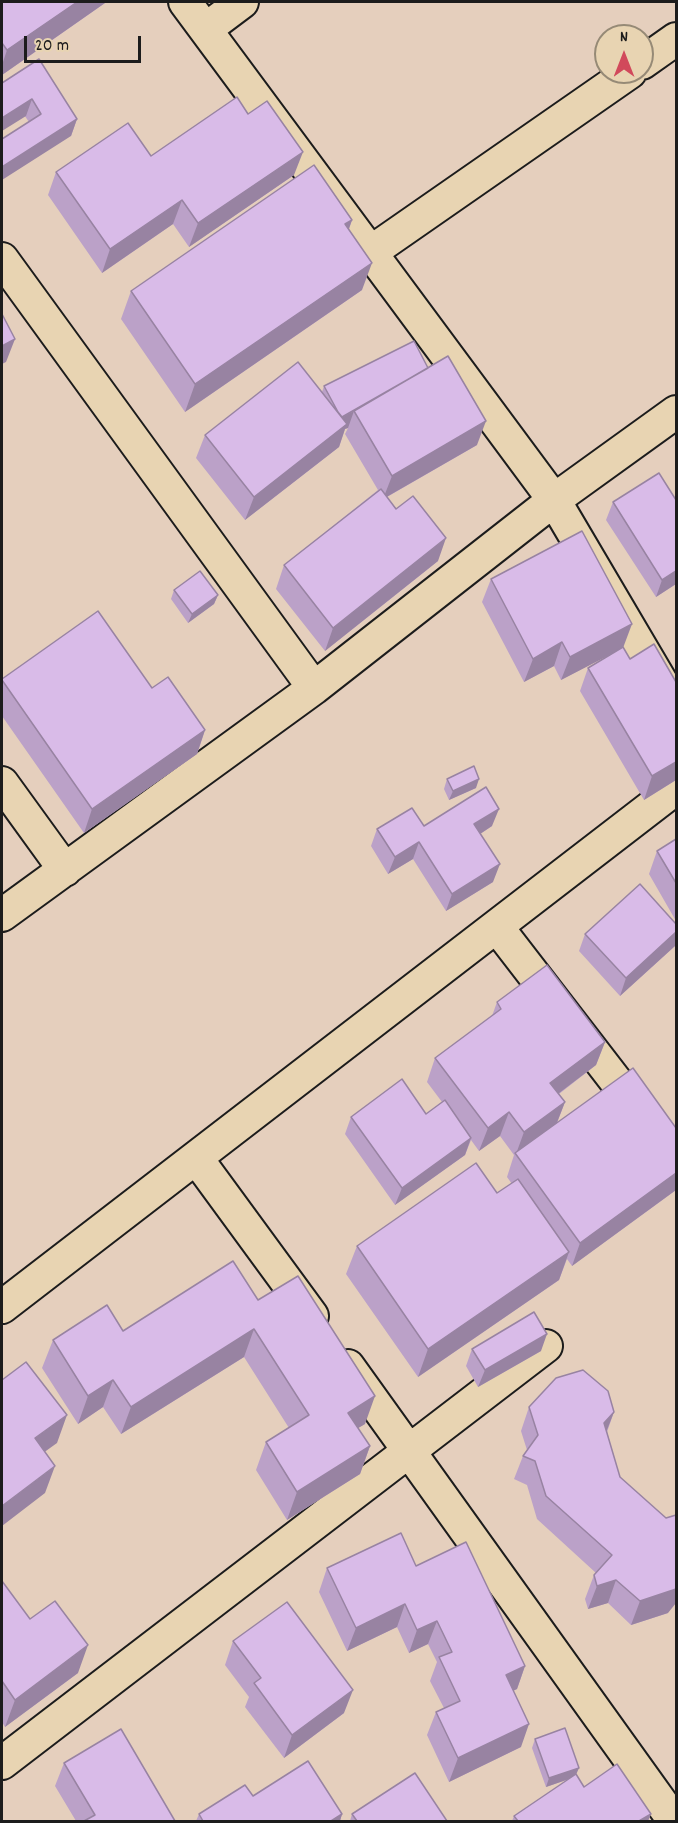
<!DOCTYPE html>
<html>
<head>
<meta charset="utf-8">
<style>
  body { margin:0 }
  #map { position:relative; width:678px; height:1823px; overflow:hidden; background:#e5cfbd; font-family:Dekko,sans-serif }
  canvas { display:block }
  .frame { position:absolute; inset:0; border:3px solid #1c1c1c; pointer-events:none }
  .north { position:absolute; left:594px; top:24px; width:60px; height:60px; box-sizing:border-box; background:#e8d4b2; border:2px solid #968a76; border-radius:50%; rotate:0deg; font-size:16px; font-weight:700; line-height:24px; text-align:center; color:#1c1c1c }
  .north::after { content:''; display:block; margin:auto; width:21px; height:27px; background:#d1495b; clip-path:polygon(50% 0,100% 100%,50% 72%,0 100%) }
  .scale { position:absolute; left:24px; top:36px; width:117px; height:27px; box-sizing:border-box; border:3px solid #1c1c1c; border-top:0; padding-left:8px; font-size:18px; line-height:21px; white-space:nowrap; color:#1c1c1c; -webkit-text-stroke:4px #e8d4b2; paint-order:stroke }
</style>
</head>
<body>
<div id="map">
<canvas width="678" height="1823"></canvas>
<div class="frame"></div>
<div class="north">N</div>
<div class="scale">20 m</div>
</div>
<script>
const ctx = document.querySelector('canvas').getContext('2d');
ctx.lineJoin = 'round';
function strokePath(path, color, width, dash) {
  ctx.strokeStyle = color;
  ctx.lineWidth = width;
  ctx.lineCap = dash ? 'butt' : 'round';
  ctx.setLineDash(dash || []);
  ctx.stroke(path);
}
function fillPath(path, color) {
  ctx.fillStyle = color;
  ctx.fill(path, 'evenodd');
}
const minor = new Path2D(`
  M185 2 554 500 676 707
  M206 29 242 2
  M642 63 676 39
  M371 252 630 72
  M2 259 314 688
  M2 783 65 870
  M2 915 314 688 554 500 676 412
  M497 927 676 1159
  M197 1159 312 1316
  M2 1307 676 788
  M348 1366 675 1822
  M2 1763 546 1346`);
strokePath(minor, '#1c1c1c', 36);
strokePath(minor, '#e8d4b2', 32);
fillPath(new Path2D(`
  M2 2 105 3 2 75Z
  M2 83 77 119 71 136 29 122Z
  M151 156 294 175 189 247 173 224 102 273 48 195 56 172Z
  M352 220 349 229 362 290 185 412 121 319 131 291Z
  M428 368 477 445 387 497 438 561 325 651 276 589 284 565 378 490 345 434 348 428 345 429 339 447 245 520 196 458 205 435 322 392 324 386Z
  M676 500V584L656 597 606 520 613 502Z
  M491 579 623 647 630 659 676 682V780L644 800 580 691 588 668 612 653 561 680 554 666 524 682 482 602Z
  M174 590 218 595 214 604 188 623 171 599Z
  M2 679 152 688 205 730 197 754 84 833 2 716Z
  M447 779 476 788 449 800 444 789Z
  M492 826 480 834 493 882 446 911 413 859 388 874 371 846 377 829Z
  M676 839V921L649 874 657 851Z
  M676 924V940L675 946 620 996 579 951 585 934Z
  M497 1002 605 1042 596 1065 559 1094 565 1102 557 1123 676 1128V1190L572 1266 567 1259 559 1280 418 1377 346 1274 357 1246 497 1193 512 1184 507 1177 514 1155 500 1136 479 1151 471 1140 465 1155 395 1205 345 1134 351 1117 426 1114 442 1102 427 1082 435 1058 492 1016Z
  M258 1300 365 1424 358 1428 370 1446 360 1474 287 1520 256 1470 266 1442 289 1428 244 1357 121 1434 103 1407 78 1424 42 1368 53 1340 123 1331Z
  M472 1349 541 1351 478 1387 466 1366Z
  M529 1407 614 1412 607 1432 620 1477 668 1613 631 1625 608 1603 588 1609 585 1599 594 1575 596 1573 537 1519 527 1485 514 1479 523 1456 527 1450 521 1431Z
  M416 1566 525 1666 517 1689 513 1691 521 1747 449 1782 427 1735 436 1712 444 1708 430 1681 437 1662 428 1644 409 1653 397 1627 347 1651 319 1592 327 1568Z
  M2 1581 30 1619 78 1673 5 1727 2 1722Z
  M233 1641 344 1713 284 1758 245 1707 249 1697 225 1665Z
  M535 1739 576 1775 584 1787 651 1814 648 1821H512L514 1816 569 1779 546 1787 532 1748Z
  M64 1763 175 1821H76L55 1786Z
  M253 1796 342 1814 340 1821H196L199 1814Z
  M352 1814 447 1821H350Z`), '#bba1c8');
fillPath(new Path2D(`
  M77 2H106L105 3 2 75V65L7 50Z
  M32 99 26 116 2 131V118Z
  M77 119 71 136 2 180V167Z
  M303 152 294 175 189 247 198 223Z
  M182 200 173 224 102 273 110 249Z
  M352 220 342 248 345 224Z
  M372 263 362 290 185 412 195 384Z
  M15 339 6 362 2 364V346Z
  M354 411 348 428 345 429 339 447 245 520 254 497 341 418Z
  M486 421 477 445 383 499 392 476Z
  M446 538 438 561 325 651 333 628Z
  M676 571V584L656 597 662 580Z
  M218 595 214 604 188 623 192 614Z
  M632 624 623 648 561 680 570 657Z
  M562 642 554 666 524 682 533 659Z
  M205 730 197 754 84 833 92 809Z
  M676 762V780L644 800 652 776Z
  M479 779 476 788 449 800 453 791Z
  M499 809 492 826 468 842 474 824Z
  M419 842 413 859 388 874 395 857Z
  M500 864 493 882 446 911 452 894Z
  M676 932V940L675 946 620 996 626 978Z
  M605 1042 596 1065 542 1106 550 1083Z
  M565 1102 556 1125 516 1154 524 1132Z
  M509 1112 500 1136 479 1151 488 1128Z
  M471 1138 465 1155 395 1205 402 1188Z
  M676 1173V1190L572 1266 580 1243Z
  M569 1252 559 1280 418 1377 428 1349Z
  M254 1329 244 1357 121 1434 131 1407Z
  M547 1334 541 1351 478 1387 485 1370Z
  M113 1380 103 1407 78 1424 88 1396Z
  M375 1396 365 1424 338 1440 348 1413Z
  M614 1412 605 1435 604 1423Z
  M67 1415 57 1443 25 1466 35 1438Z
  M370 1446 360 1474 287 1520 297 1492Z
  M55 1466 45 1493 2 1526V1506Z
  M616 1580 608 1603 588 1609 597 1586Z
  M676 1589V1603L668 1613 631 1625 640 1601Z
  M405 1604 397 1627 347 1651 356 1628Z
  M437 1621 428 1644 409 1653 417 1630Z
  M88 1645 78 1673 5 1727 15 1700Z
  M525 1666 517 1689 497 1698 506 1675Z
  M353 1690 344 1713 284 1758 292 1735Z
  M529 1724 521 1747 449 1782 458 1758Z
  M579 1768 575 1777 546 1787 549 1778Z
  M342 1814 340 1821H331Z
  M651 1814 648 1821H639Z`), '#9883a2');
const building = new Path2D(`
  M2 2H77L7 50 2 43Z
  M39 59 77 119 2 167V139L41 114 32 99 2 118V83Z
  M237 97 248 114 267 101 303 152 198 223 182 200 110 249 56 172 128 123 151 156Z
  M314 165 352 220 345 224 372 263 195 384 131 291Z
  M2 314 15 339 2 346Z
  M414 341 428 368 342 417 338 412 324 386Z
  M448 356 486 421 392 476 354 411Z
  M298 362 347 424 254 497 205 435Z
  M659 473 676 500V571L662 580 613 502Z
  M381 489 396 509 413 496 446 538 333 628 284 565Z
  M582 531 632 624 570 657 562 642 533 659 491 579Z
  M200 571 218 595 192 614 174 590Z
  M98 611 152 688 168 677 205 730 92 809 2 680V679Z
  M654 644 676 682V762L652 776 588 668 623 647 630 659Z
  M474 766 479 779 453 791 447 779Z
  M486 787 499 809 474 824 500 864 452 894 419 842 395 857 377 829 412 808 424 826Z
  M676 839V883L657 851Z
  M640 884 676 924V932L626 978 585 934Z
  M547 965 605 1042 550 1083 565 1102 524 1132 509 1112 488 1128 435 1058 501 1009 497 1002Z
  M633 1068 676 1128V1173L580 1243 515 1153Z
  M402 1079 426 1114 445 1100 471 1138 402 1188 351 1117Z
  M476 1163 497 1193 518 1179 569 1252 428 1349 357 1246Z
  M233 1261 258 1300 298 1276 375 1396 348 1413 370 1446 297 1492 266 1442 309 1415 254 1329 131 1407 113 1380 88 1396 53 1340 107 1305 123 1331Z
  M534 1312 547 1334 485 1370 472 1349Z
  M26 1362 67 1415 35 1438 55 1466 2 1506V1380Z
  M583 1370 608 1391 614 1412 604 1423 620 1477 666 1518 676 1515V1589L640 1601 616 1580 597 1586 594 1575 612 1555 546 1496 535 1461 523 1456 538 1435 529 1407 556 1378Z
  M401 1533 416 1566 466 1542 525 1666 506 1675 529 1724 458 1758 436 1712 460 1701 439 1657 452 1652 437 1621 417 1630 405 1604 356 1628 327 1568Z
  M2 1581 30 1619 55 1601 88 1645 15 1700 2 1681Z
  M287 1602 353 1690 292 1735 254 1683 261 1678 233 1641Z
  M565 1728 579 1768 549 1778 535 1739Z
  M121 1729 175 1821H84L95 1815 64 1763Z
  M308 1761 342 1814 331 1821H203L199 1814 245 1785 253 1796Z
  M617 1764 651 1814 639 1821H518L514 1816 576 1774 584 1787Z
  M415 1773 447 1821H357L352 1814Z`);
fillPath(building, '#d9bbe8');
strokePath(building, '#9883a2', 1.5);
</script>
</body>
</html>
